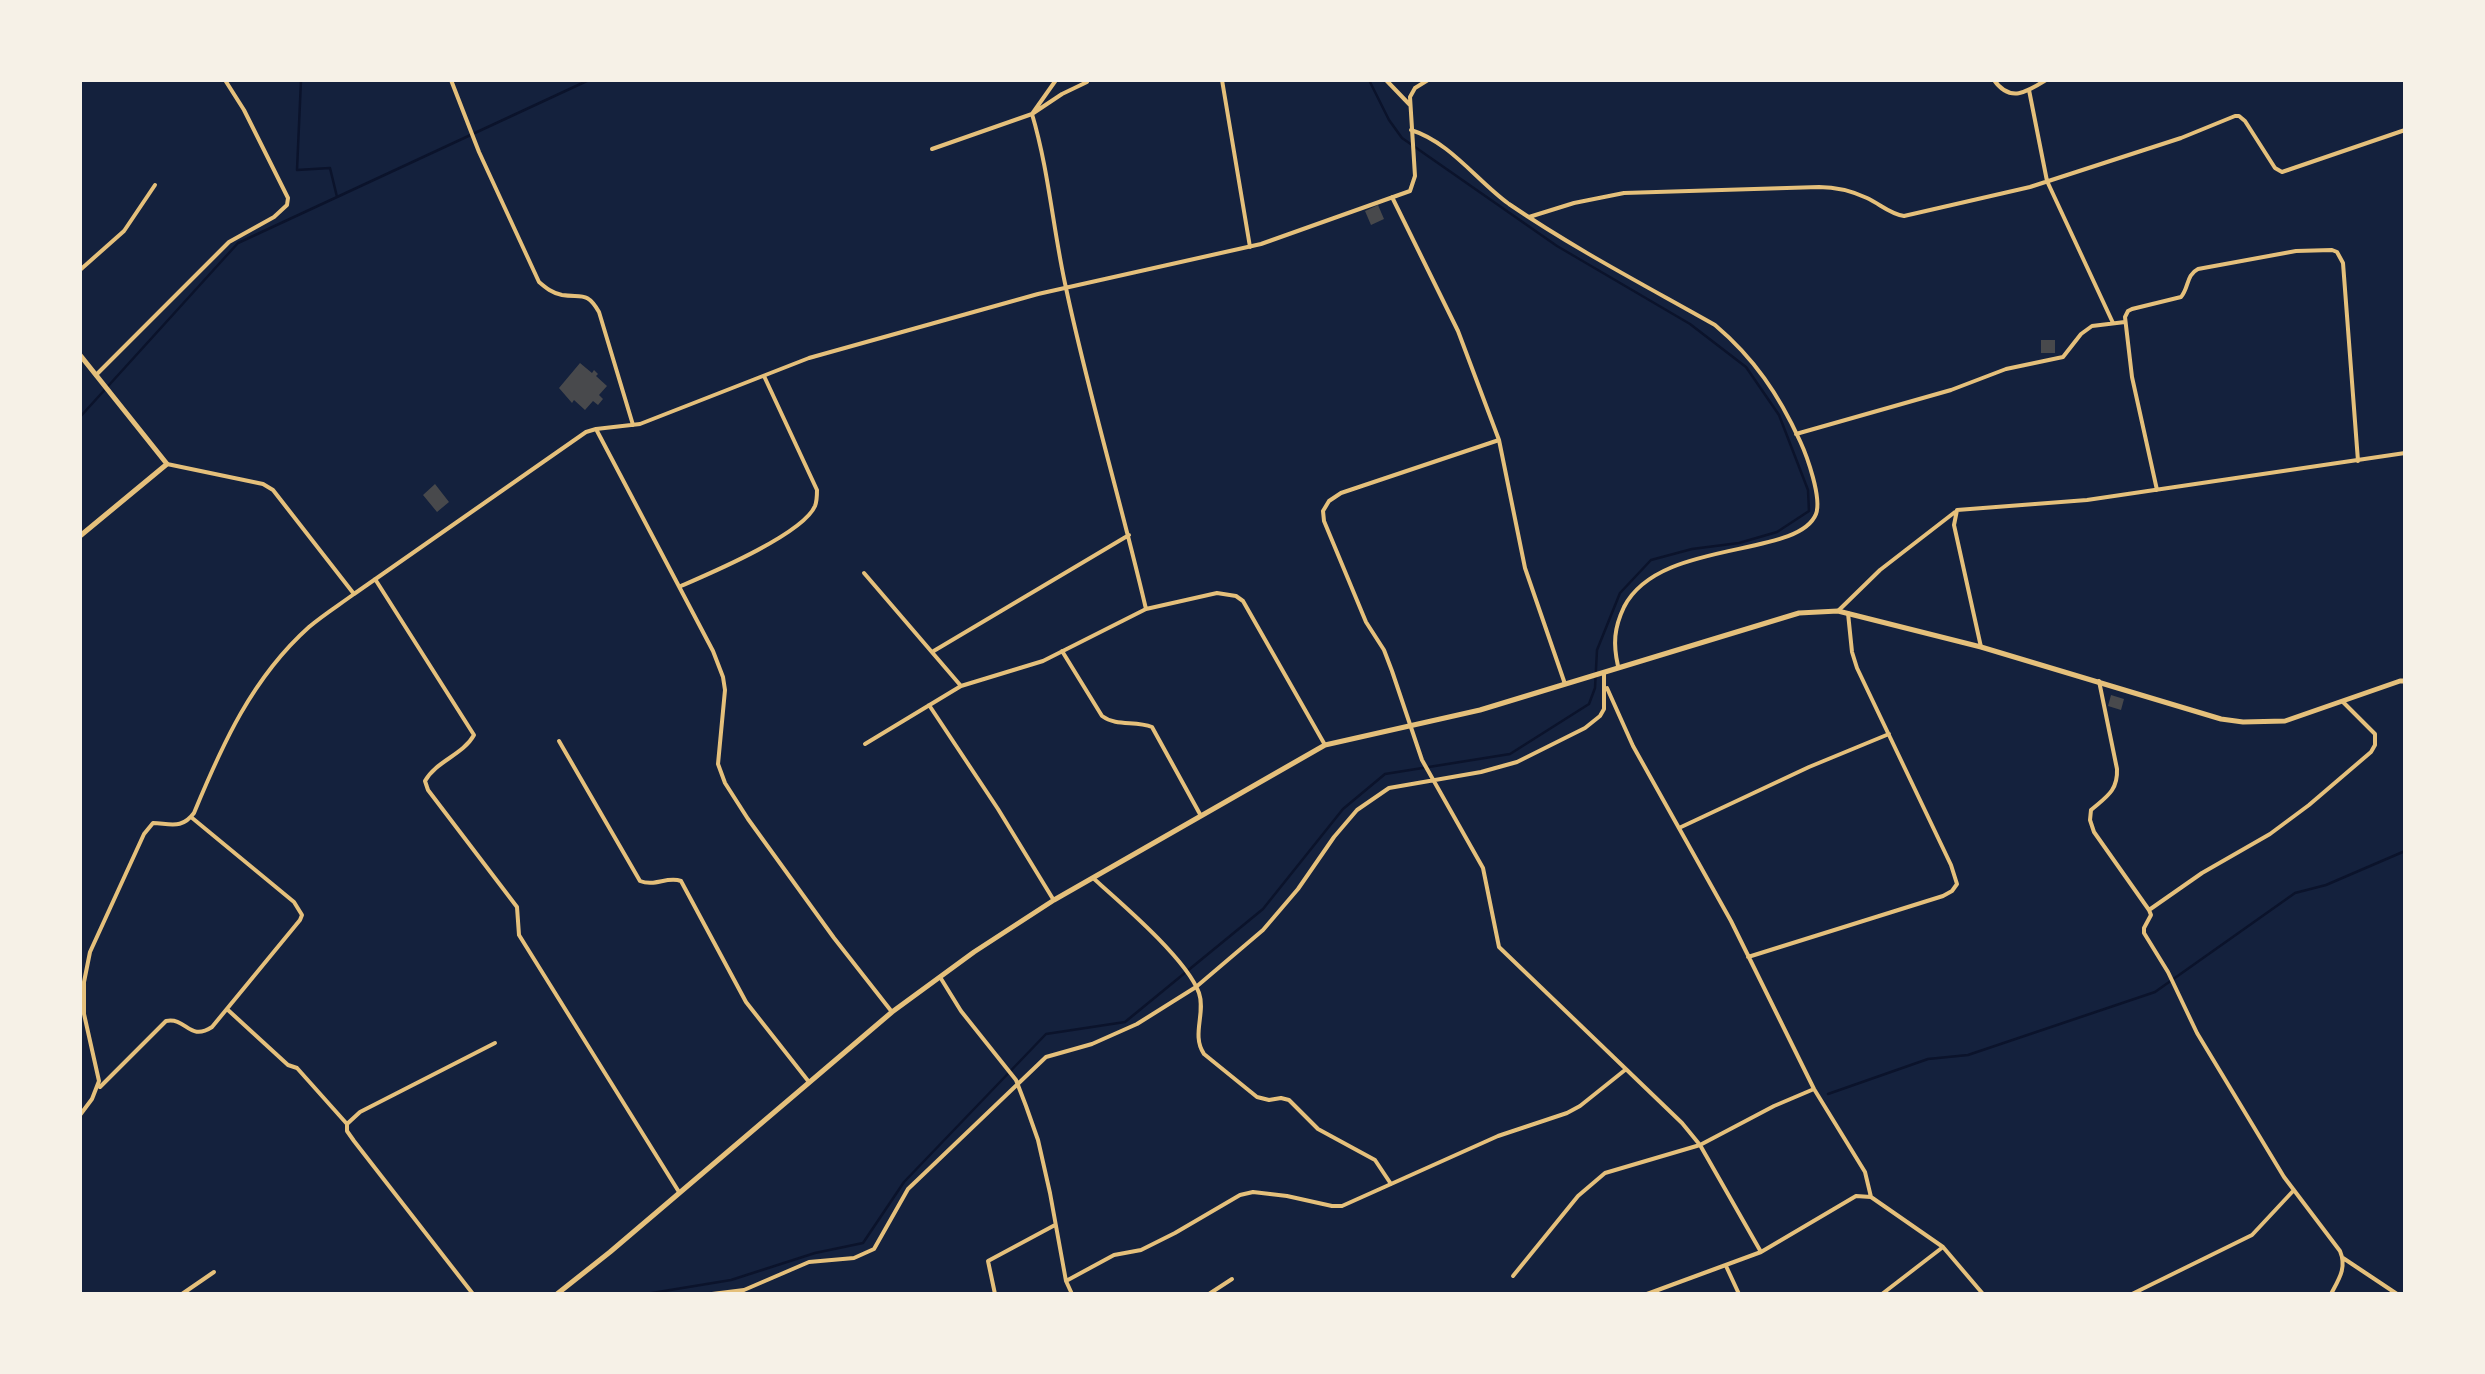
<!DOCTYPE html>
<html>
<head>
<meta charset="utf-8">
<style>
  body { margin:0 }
  #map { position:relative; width:2485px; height:1374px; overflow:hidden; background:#14213d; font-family:"Exo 2",sans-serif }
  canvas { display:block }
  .frame { position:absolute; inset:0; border:82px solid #f6f1e7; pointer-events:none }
</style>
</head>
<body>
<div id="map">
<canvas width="2485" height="1374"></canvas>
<div class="frame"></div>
</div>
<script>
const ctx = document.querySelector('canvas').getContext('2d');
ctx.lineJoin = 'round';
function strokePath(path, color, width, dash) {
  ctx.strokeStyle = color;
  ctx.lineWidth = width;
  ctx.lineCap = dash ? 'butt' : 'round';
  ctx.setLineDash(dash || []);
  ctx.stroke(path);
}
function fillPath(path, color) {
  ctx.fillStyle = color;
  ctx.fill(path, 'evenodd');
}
strokePath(new Path2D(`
  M301 80 297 170 330 168 337 197
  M80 417 238 243 589 80
  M1828 1094 1928 1059 1968 1055 2155 992 2295 893 2326 885 2405 851
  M646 1294 731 1280 815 1253 863 1243 904 1182 1046 1034 1125 1022 1263 909 1343 809 1385 774 1510 754 1589 704 1595 688 1597 650 1620 593 1651 560 1692 549 1739 543 1777 532 1809 511 1808 490 1779 415 1746 367 1690 324 1557 246 1402 138 1389 120 1369 80`), '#0b132b', 2.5);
fillPath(new Path2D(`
  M1378 205 1384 219 1371 225 1365 211Z
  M2041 340H2055V353H2041Z
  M580 363 592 373 594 370 598 374 596 376 607 386 599 395 603 399 598 405 593 401 585 410 574 400 572 403 559 388Z
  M435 484 449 502 437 512 423 495Z
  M2111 695 2124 699 2121 710 2108 706Z`), '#48494c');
strokePath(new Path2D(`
  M451 80 479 152 539 282C546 288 552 293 562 295 582 298 587 291 599 312L633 425
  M1056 80 1032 114C1049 171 1053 230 1066 288 1089 396 1121 502 1146 609
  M1222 80 1250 247
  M1386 80 1410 105
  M1994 80C2010 103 2027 92 2046 80
  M2029 90 2047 181 2113 323
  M1411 130C1450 142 1477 181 1509 204 1575 249 1646 286 1715 325 1754 358 1779 395 1800 441 1807 456 1822 498 1816 514 1798 559 1659 538 1624 607 1614 628 1613 644 1618 666
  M932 149 1032 114 1062 94 1087 82
  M1392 197 1458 331 1499 440 1525 568 1565 684
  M1529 217 1574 203 1624 193 1819 187C1836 187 1852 191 1867 198 1880 204 1890 214 1904 216L2030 187 2181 138 2235 116H2239L2245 121 2275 168 2282 172 2405 130
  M80 270 124 231 155 185
  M96 375 229 242 274 217 287 205 288 198 244 110 225 80
  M596 429 713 651 723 677 725 690 718 764 725 783 748 819 834 938 892 1012
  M1796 434 1951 390 2006 369 2063 357 2081 334 2092 326 2125 322
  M1499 440 1341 493 1329 501 1323 511 1324 521 1366 622 1384 650 1392 671 1422 760 1483 868 1499 947 1682 1123 1700 1145 1761 1252
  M2157 490 2132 377 2125 317 2128 311 2132 309 2181 297C2189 288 2186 275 2198 269L2296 251 2332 250 2337 252 2343 263 2358 461
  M864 573 961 686
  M375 579 474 735C463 755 436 761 425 781L428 790 517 907 519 935 679 1192
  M681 586C711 573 803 534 815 506 817 501 817 495 817 490L764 376
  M354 594 586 432 596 429 640 424 809 358 1038 294 1261 244 1410 191 1415 176 1410 97 1415 88 1428 80
  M1838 611 1880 570 1955 512
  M1981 647 1954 525 1957 510 2087 500 2405 453
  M1062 651 1102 716C1117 727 1135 720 1152 727L1201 816
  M932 652 1129 535
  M2099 681 2117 769C2118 791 2106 797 2091 810L2090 820 2094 832 2149 910 2151 915 2144 928V933L2168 972 2197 1033 2284 1177 2340 1251C2347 1268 2339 1279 2331 1294
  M1607 688 1633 746 1731 921 1814 1089 1865 1172 1871 1197
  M929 705 998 809 1053 899
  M559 741 640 881C655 887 667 876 681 881L746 1002 809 1082
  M865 744 961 686 1043 661 1146 609 1217 593 1236 596 1243 601 1325 745
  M1679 828 1809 767 1889 734
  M1093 878C1121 903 1187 959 1199 993 1206 1013 1191 1035 1204 1054L1257 1097 1269 1100 1281 1098 1289 1100 1318 1129 1375 1160 1391 1184
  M2149 910 2202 873 2270 834 2309 805 2371 752 2375 745V734L2343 702
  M1748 957 1943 896 1952 891 1957 884 1951 865 1857 668 1852 652 1848 613
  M940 977 961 1011 1016 1080 1026 1106 1038 1140 1050 1193 1066 1281 1072 1294
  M228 1010 288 1065 297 1068 347 1124
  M100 1087 166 1021C187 1017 189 1042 212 1027L300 920 302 915 294 902 191 817
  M80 1115 92 1099 99 1081 84 1014V982L90 952 144 834 153 823C172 824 182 829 194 813 222 745 252 678 309 627 323 615 339 605 354 594L273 490 263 484 167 464
  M2343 1258 2397 1294
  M1726 1266 1739 1294
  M1513 1276 1578 1196 1605 1173 1700 1145 1774 1106 1814 1089
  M1066 1281 1114 1255 1141 1250 1175 1233 1240 1195 1253 1192 1287 1196 1332 1206H1342L1498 1136 1567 1113 1580 1106 1625 1070
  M182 1294 214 1272
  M473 1294 354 1141 347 1131V1124L360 1112 495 1043
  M712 1294 744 1290 809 1262 854 1258 874 1249 908 1189 1046 1057 1092 1044 1137 1024 1196 987 1263 930 1298 889 1334 837 1357 810 1389 788 1481 772 1517 762 1585 728 1600 716 1604 709V673
  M995 1294 988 1261 1055 1225
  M1209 1294 1232 1279
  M1647 1294 1761 1252 1856 1196 1871 1197 1943 1247 1983 1294
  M1882 1294 1943 1247
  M2132 1294 2252 1235 2294 1190`), '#e5c07b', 4);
strokePath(new Path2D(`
  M80 355 167 464 80 536
  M557 1294 610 1252 892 1012 974 952 1054 900 1325 745 1480 710 1799 613 1838 611 1981 647 2221 719 2243 722 2285 721 2400 681H2405`), '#e5c07b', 5);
</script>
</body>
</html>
